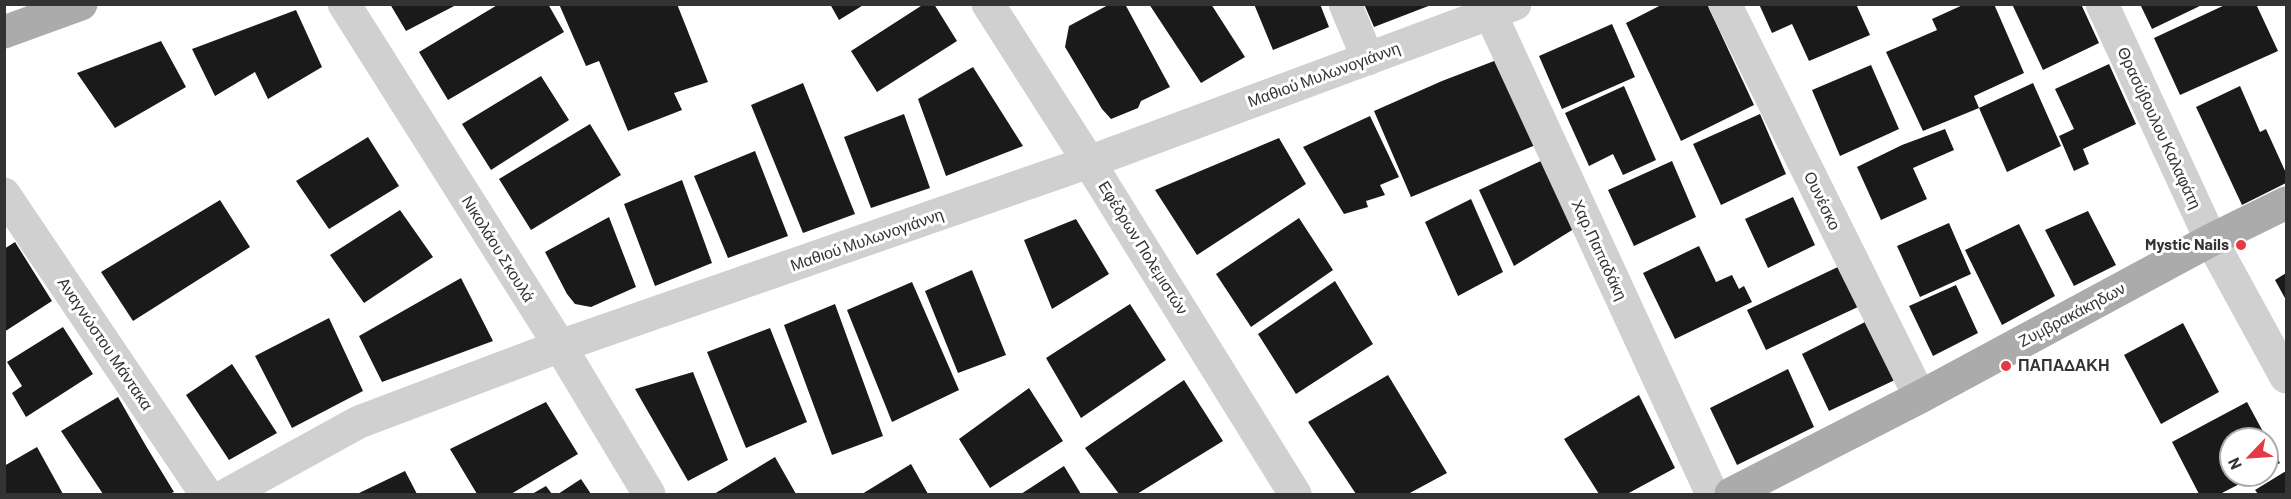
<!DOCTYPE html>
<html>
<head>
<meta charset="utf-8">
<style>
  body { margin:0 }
  #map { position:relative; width:2291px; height:499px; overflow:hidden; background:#fff; font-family:Barlow,sans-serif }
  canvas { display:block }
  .frame { position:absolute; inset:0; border:6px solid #333; pointer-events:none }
  .north { position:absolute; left:2219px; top:427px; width:60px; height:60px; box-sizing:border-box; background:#fff; border:2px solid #adadad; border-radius:50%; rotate:245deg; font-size:16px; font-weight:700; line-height:24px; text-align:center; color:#333 }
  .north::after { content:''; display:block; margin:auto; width:21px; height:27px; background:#e63946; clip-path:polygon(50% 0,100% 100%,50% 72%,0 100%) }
</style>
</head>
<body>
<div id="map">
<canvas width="2291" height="499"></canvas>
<div class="frame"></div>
<div class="north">N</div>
</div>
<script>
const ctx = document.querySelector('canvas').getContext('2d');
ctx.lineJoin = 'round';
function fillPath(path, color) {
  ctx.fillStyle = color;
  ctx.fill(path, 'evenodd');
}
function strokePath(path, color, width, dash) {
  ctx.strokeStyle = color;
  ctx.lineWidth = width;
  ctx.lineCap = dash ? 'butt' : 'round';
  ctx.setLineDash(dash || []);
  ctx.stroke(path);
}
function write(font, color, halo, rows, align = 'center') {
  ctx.font = font + ' Barlow,sans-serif';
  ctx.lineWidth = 6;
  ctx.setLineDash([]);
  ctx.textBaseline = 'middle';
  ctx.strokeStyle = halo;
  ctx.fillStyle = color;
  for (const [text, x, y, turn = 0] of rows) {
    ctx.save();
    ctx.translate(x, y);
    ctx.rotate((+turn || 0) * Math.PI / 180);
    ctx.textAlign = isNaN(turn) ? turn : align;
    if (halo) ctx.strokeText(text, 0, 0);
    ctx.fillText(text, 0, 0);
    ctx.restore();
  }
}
fillPath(new Path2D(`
  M390 4H458L406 31Z
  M499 4H548L564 32 448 100 419 52Z
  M559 4H677L708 82 674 93 682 110 628 131 599 61 586 66Z
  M830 4H865L839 20Z
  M924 4H934L957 41 877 92 851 51Z
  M1110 4H1125L1170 87 1141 101 1138 108 1111 119 1102 109 1065 47 1069 26Z
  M1149 4H1211L1245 57 1201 83Z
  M1254 4H1320L1329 27 1273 50Z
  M1364 4H1430L1431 5 1374 27Z
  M1663 4H1707L1754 105 1681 141 1626 23Z
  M1759 4H1856L1870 35 1809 61 1792 24 1772 33Z
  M1965 4H1994L2024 73 1974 96 1979 108 1923 131 1886 52 1937 30 1932 19Z
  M2012 4H2081L2099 43 2043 70Z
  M2140 4H2204L2152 29Z
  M2227 4H2256L2278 51 2180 95 2154 38Z
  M296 10 322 67 268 99 255 72 215 96 192 49Z
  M1612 24 1635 77 1562 109 1539 56Z
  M161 41 186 87 115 128 77 73Z
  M1502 58 1538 144 1411 197 1374 111 1442 81Z
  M2109 64 2136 124 2083 149 2089 164 2074 171 2059 136 2074 129 2055 89Z
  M1871 65 1899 129 1840 156 1812 90Z
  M973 67 1023 146 946 176 918 99Z
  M541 76 569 120 491 170 462 124Z
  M803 83 855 214 803 233 751 105Z
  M2033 83 2061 146 2007 172 1979 108Z
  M1624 86 1656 160 1623 175 1613 154 1589 166 1565 113Z
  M2240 86 2260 132 2266 129 2286 173V183L2242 205 2196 107Z
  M904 114 930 188 871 208 844 137Z
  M1760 114 1786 174 1721 205 1693 144Z
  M1370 116 1399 177 1380 185 1385 195 1366 201 1368 207 1344 214 1303 147Z
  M590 124 621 175 531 230 499 179Z
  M1945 129 1954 150 1913 168 1927 199 1881 220 1857 167 1902 145Z
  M368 137 399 186 329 229 296 181Z
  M1279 138 1306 184 1197 255 1155 190Z
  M755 151 788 236 728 258 694 176Z
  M1543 160 1577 227 1514 266 1479 190Z
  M1672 161 1696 217 1634 246 1608 190Z
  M682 180 712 263 655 286 624 204Z
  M1793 197 1815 245 1768 268 1745 219Z
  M1471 199 1503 272 1458 296 1425 222Z
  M220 200 250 247 133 321 101 272Z
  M400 210 433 257 364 303 330 255Z
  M2088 211 2116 265 2074 286 2045 230Z
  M609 217 636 287 591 307 575 304 567 294 545 252Z
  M1299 218 1333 270 1251 327 1216 274Z
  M1076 219 1109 274 1052 309 1024 240Z
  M1949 223 1971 274 1920 297 1897 246Z
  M2019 224 2055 296 2002 325 1965 250Z
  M15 242 52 301 4 332V249Z
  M1699 246 1716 282 1732 275 1739 289 1744 286 1752 302 1675 339 1643 273Z
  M1840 266 1860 306 1766 350 1747 310Z
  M972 270 1006 355 958 373 925 291Z
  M2286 273V300L2275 280Z
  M461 278 493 341 382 382 359 336Z
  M1335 281 1373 344 1296 394 1258 334Z
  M912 282 959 390 892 422 847 310Z
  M1956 285 1978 333 1933 356 1909 306Z
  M835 304 883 436 832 455 784 325Z
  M1130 304 1166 360 1081 418 1046 358Z
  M329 318 363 391 292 428 255 356Z
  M1869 320 1897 379 1829 411 1802 354Z
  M2183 323 2219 392 2161 424 2124 355Z
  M63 327 93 374 26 417 12 393 22 386 7 362Z
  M770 328 807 422 746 448 707 352Z
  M232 364 277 433 229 460 186 395Z
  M1788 369 1814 427 1737 465 1710 408Z
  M693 372 728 460 688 481 635 389Z
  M1388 375 1447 473 1408 494H1356L1308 422Z
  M1184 380 1223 441 1137 494H1119L1085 448Z
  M1029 388 1063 441 990 488 959 439Z
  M1639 395 1675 468 1627 494H1599L1564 439Z
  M118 397 146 446 174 492 169 494H103L61 431Z
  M546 402 578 454 511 494H477L450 449Z
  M2247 402 2280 463 2267 470V439H2231V475H2257L2220 494H2199L2172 442Z
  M37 447 63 494H4V466Z
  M775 457 796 494H714Z
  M911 464 928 494H862Z
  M1064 466 1081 494H1021Z
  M405 471 417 494H357Z
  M2286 471V494H2258L2255 490Z
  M581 479 591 494H558Z
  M546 486 552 494H532Z`), '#1a1a1a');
strokePath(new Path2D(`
  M344 4 560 346 649 494
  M988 4 1089 162 1295 494
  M1345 4 1368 59
  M1486 4 1712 494
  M1725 4 1920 397
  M2102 4 2211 240 2286 377
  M4 194 206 494
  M228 494 359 422 560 346 1089 162 1515 4`), '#d0d0d0', 33);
strokePath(new Path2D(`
  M4 32 81 4
  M1731 494 1920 397 2211 240 2286 203`), '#ababab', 33);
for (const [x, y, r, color] of [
  [2241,245,6,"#e63946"],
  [2006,366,6,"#e63946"]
]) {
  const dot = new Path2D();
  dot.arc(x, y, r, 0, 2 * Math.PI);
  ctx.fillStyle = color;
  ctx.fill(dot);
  strokePath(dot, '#fff', 2);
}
write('16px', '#333', '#fff', [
  ["Μαθιού Μυλωνογιάννη",1324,75,-20],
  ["Θρασύβουλου Καλαφάτη",2159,128,65],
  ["Ουνέσκο",1822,201,64],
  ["Μαθιού Μυλωνογιάννη",867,240,-19],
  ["Εφέδρων Πολεμιστών",1143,248,58],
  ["Νικολάου Σκουλά",498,249,58],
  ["Χαρ.Παπαδάκη",1599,250,65],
  ["Ζυμβρακάκηδων",2072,315,-28],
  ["Αναγνώστου Μάντακα",105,344,56]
]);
write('bold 16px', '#333', '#fff', [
  ["Mystic Nails",2229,245],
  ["ΠΑΠΑΔΑΚΗ",2018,366,"left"]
], 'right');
</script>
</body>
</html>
